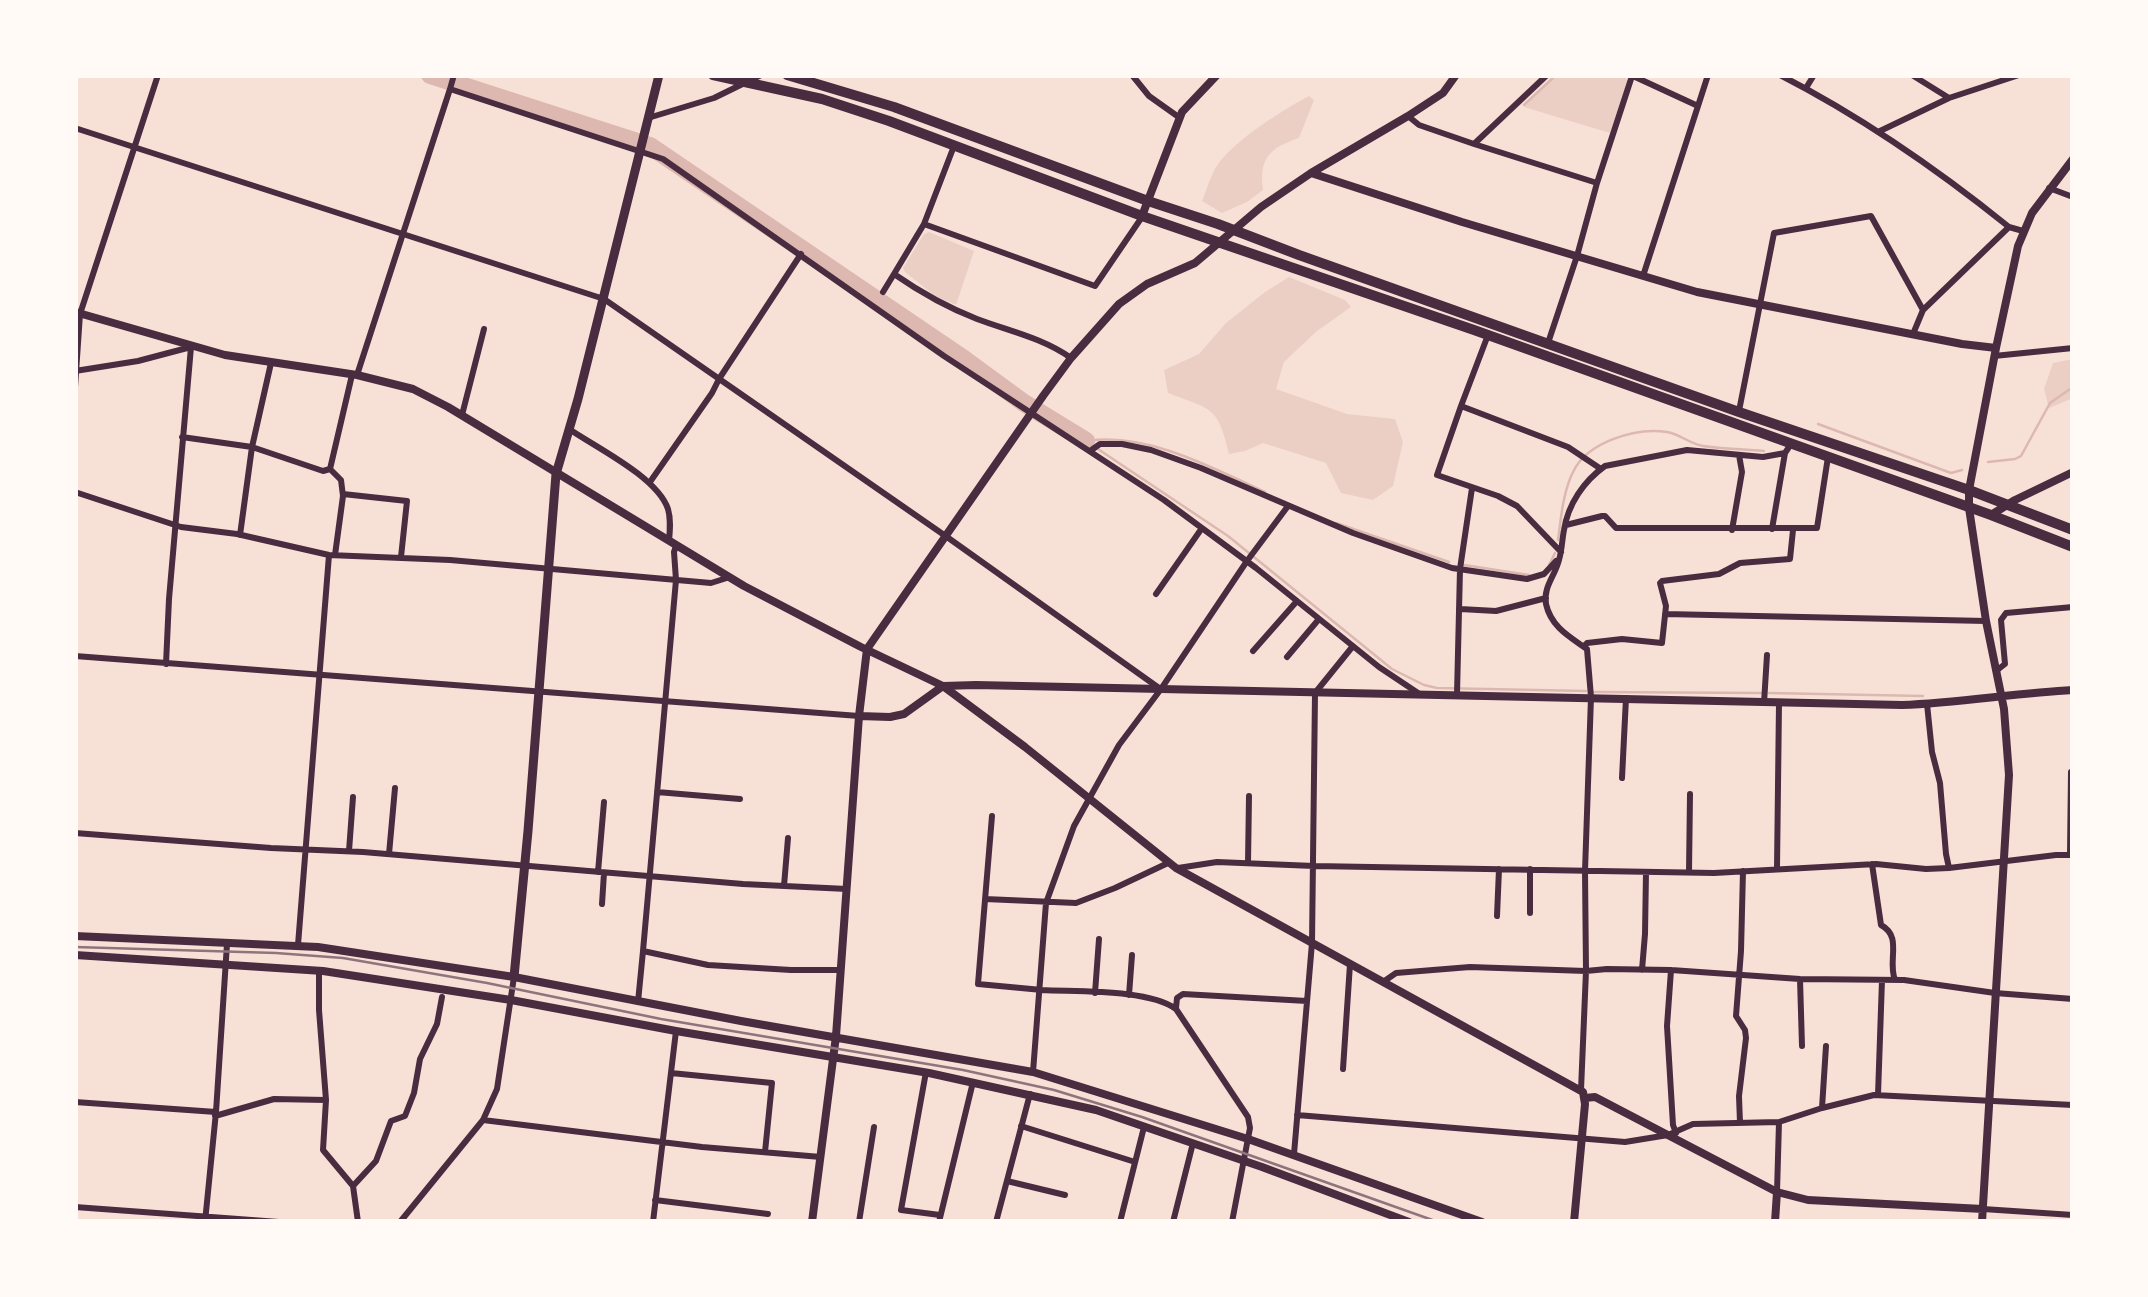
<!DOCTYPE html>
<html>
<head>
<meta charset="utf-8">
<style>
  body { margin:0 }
  #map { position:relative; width:2148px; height:1297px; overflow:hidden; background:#f7e1d7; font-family:Roboto,sans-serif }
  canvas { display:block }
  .frame { position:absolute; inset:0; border:78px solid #fffaf5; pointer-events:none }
</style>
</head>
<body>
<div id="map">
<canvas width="2148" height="1297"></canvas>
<div class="frame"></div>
</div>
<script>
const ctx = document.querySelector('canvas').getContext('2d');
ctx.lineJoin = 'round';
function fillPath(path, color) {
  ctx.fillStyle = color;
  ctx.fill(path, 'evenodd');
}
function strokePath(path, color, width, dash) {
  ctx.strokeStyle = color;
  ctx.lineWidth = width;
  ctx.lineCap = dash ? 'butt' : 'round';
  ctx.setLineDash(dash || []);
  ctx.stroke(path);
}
fillPath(new Path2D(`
  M1555 75 1626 76 1627 82 1610 133 1524 107Z
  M1309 96 1314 100 1299 138C1270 148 1259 157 1263 190L1247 202 1222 213 1202 201C1207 189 1211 174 1218 164 1235 140 1284 109 1309 96Z
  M929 232 974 251 956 305 935 296 905 272 903 268 924 234Z
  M1289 277 1345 300 1351 307 1317 331 1284 362 1276 389 1347 414 1395 419 1403 442 1393 486 1373 500 1341 493 1326 463 1263 443 1245 451 1229 454C1218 406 1212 410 1168 393L1164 370 1199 354 1226 323 1265 292Z
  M2073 359V398L2049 408 2044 389 2053 363Z`), '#ebcfc5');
strokePath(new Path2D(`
  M1524 105 1556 75
  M1818 424 1951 473 1962 470
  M1086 441 1228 536 1392 669 1424 685 1437 688 1586 691
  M1088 441C1146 432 1213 468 1265 492
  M1988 462 2015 459 2021 456 2050 403 2073 387
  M1336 523 1449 562
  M1558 540C1561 518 1563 492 1573 472 1587 442 1636 427 1667 432 1680 434 1690 444 1703 446 1723 449 1744 449 1764 451
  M1464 565 1529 575
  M1549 565 1555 553
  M1594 692 1761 693
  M1769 693 1923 696`), '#dcb8b0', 2.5);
strokePath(new Path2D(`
  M430 75 650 146 964 359 1024 403 1086 441`), '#dcb8b0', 18);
strokePath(new Path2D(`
  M1132 75 1149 96 1180 118
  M1547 75 1474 144 1597 183 1577 256 1548 343
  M1780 75C1862 117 1937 169 2009 227L2023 231
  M1633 76 1698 106 1643 276
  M1806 88 1814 75
  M450 89 454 75
  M1949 98 2019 75
  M1698 106 1708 75
  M1408 116 1419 125 1474 144
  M648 118 714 98 761 75
  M75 128 604 299 947 537 1159 688
  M1880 131 1949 98 1912 75
  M954 146 924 224 894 274C920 292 946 307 977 319 1009 331 1043 338 1071 358
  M1597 183 1632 76
  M2049 188 2073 197
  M924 224 1095 286 1142 217
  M883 292 894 274
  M1913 334 1923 310 2009 227
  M1488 335 1461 406 1568 447 1601 469
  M1994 356 2073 348
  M75 371 138 361 191 347 169 599 166 664
  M357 375 450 89 663 159 944 356 1164 500 1256 568 1379 667 1418 693
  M75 387 80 314 158 75
  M1461 406 1437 475 1498 496 1517 506 1561 552
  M1739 411 1774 233 1871 216 1923 310
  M462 415 484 329
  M569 429C597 448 657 477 668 509 671 519 670 530 669 541
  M182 437 252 447 323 471 330 469
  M1090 451 1100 444H1122L1151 450 1201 468 1353 533 1452 568 1527 579 1544 574 1556 561
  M650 482 712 393 719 379 801 254
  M75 492 181 527 237 534 329 555 450 560 711 583 730 577
  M343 494 407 501 401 557
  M1566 525 1602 516H1605L1616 528H1817L1828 457
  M1772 529 1785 453
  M1732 530 1742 472 1739 455
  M240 535 252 447 271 363
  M335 555 343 496 341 480 330 469 352 375
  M1156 594 1202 528
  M1460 609 1496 611 1546 598
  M1665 614 1986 621
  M1584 646 1587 643 1622 639 1662 643 1666 606 1660 583 1662 581 1719 574 1740 563 1790 559 1793 530
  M1253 651 1297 601
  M75 656 859 716
  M1287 657 1319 619
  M1996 671 2005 664 2001 620 2006 613 2073 607
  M1457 694 1460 569 1472 488
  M1764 703 1767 655
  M1927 704 1932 752 1940 783 1946 854 1949 868
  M1622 778 1626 698
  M657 792 740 799
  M992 816 978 984C1000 986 1021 988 1042 990 1077 992 1149 989 1176 1009L1248 1117 1250 1128 1232 1222
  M75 833 271 848 363 852 743 884 847 889
  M349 851 353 797
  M389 854 395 788
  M2070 854 2071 772
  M1248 863 1249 796
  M1872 864 1881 925C1903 937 1887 960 1895 980
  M1178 868 1217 862 1314 866 1714 873 1876 864 1926 869 1949 868 2056 855H2073
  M1777 868 1779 703
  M598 872 604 802
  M1689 872 1690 794
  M784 886 788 838
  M985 899 1076 903 1115 888 1168 863
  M602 904 604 873
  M1530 913V869
  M1497 916 1499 869
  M298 945 329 555
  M643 951 676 580 674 552 676 546
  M1642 970 1645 934 1646 872
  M1671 970 1667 1026 1673 1125 1676 1133
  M1800 979 1802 1046
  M1383 982 1396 973 1470 967 1586 971 1607 969 1671 970 1800 979 1904 980 1995 993 2073 999
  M1095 993 1099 939
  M1129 995 1132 955
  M638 1002 643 951 708 965 791 970H841
  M1176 1008 1177 998 1183 994 1307 1001
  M1343 1069 1350 964
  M926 1072 901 1210 940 1215
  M1033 1072 1046 903 1074 826 1119 745 1161 689 1247 561 1288 506
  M671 1073 772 1083 765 1152
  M1581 1090 1586 971 1585 871 1591 697 1587 649C1570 637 1551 627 1546 604 1543 587 1555 576 1559 560 1562 550 1562 540 1564 530 1568 504 1584 481 1605 466L1687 450 1763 457 1785 453 1791 444
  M1878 1095 1882 980
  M326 1100 323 1150 353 1186
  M75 1102 216 1112
  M1822 1108 1826 1046
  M1297 1115 1625 1142 1668 1135 1693 1124 1779 1122 1822 1108 1874 1095 2073 1105
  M215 1116 274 1099 326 1100 319 1010V971
  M483 1120 702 1147 821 1157
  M1740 1123 1739 1096 1746 1038 1745 1030 1736 1016 1741 951 1743 871
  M1021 1126 1135 1162
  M1294 1154 1312 943 1315 693 1353 646
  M1007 1181 1065 1195
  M1777 1192 1779 1122
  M655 1200 768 1214
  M75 1207 279 1222
  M1983 1209 2073 1215
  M205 1222 216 1112 227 944
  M358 1222 353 1186 376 1161 391 1121 405 1116 414 1093 420 1059 437 1024 442 997
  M400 1222 483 1120 497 1089 514 977
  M653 1222 676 1031
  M859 1222 874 1127
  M939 1222 973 1082
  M996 1222 1030 1094
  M1120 1222 1144 1127
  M1173 1222 1193 1143`), '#4a2c40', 6);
strokePath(new Path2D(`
  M1311 173 1462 222 1697 292 1962 344 1996 348
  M1142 216 1182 112 1217 75
  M75 312 225 355 357 375 413 389 448 407 744 586 861 647 943 686 1025 747 1176 868 1583 1092 1585 1104 1574 1222
  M1991 515 2015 500 2073 472
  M859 716 890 717 904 714 943 686 976 685 1902 705C1959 703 2016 693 2073 690
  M75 936 318 947 514 977 741 1021 1033 1072 1248 1139 1482 1222
  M75 955 323 971 511 1000 676 1031 929 1073 1096 1110 1262 1167 1409 1222
  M1585 1098 1595 1097 1777 1192 1808 1200 1983 1209
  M812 1222 836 1036 859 716 867 649 1043 396 1071 358 1119 304 1147 284 1195 263 1261 207 1311 173 1408 116 1443 93 1456 75
  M1775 1222 1777 1192
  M1982 1222 2009 775 2004 709 1986 621 1969 508V490L1996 348 2018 246 2032 213 2073 159`), '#4a2c40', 8);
strokePath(new Path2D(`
  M514 977 528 831 556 474 578 399 659 75`), '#4a2c40', 9);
strokePath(new Path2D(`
  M713 75 822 99 889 121 1142 216 1474 330 1991 515 2073 547
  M787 75 894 107 1148 201 1218 224 1299 255 1739 412 1969 490 2073 530`), '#4a2c40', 10);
strokePath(new Path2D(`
  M75 947 276 953 343 958 487 983 661 1019 963 1070 1054 1090 1142 1117 1438 1222`), '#8f747c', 2.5);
</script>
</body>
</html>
